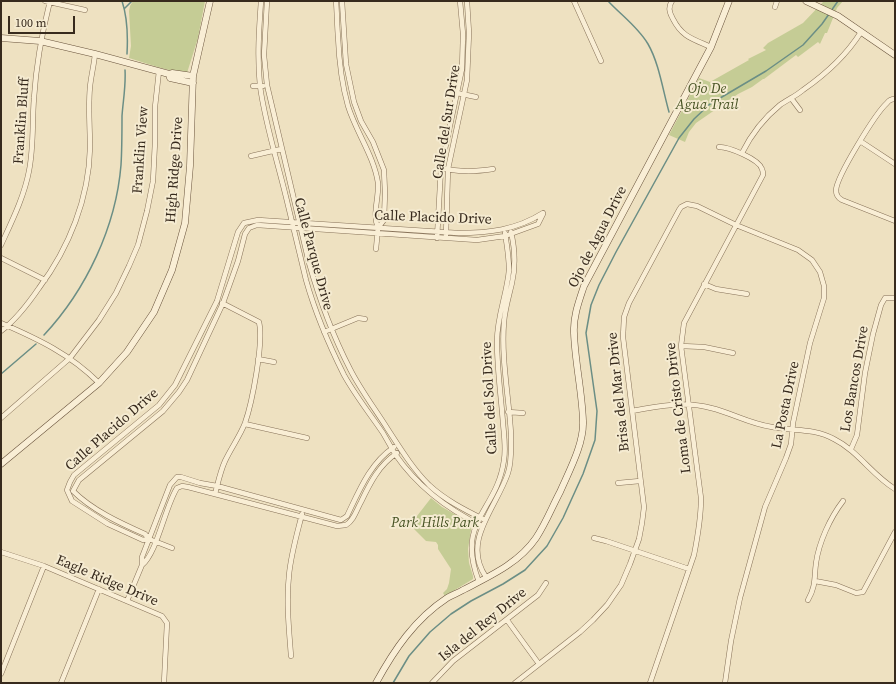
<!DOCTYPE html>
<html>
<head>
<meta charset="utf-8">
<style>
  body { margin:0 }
  #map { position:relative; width:896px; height:684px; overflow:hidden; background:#eee1c1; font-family:"Source Serif 4",serif }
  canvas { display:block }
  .frame { position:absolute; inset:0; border:2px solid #372a1d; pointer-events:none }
  .scale { position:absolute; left:8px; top:16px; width:67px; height:18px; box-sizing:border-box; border:2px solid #372a1d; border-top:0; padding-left:5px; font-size:12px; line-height:14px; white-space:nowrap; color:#372a1d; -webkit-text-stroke:3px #f5ebd1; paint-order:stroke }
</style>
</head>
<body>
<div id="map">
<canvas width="896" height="684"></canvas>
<div class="frame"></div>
<div class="scale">100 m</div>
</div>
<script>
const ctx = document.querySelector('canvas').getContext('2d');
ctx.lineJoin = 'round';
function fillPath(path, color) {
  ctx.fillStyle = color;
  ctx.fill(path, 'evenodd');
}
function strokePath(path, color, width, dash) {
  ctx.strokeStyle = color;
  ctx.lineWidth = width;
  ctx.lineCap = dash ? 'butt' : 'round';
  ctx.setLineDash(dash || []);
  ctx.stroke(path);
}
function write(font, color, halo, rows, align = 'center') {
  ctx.font = font + ' "Source Serif 4",serif';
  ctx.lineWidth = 4;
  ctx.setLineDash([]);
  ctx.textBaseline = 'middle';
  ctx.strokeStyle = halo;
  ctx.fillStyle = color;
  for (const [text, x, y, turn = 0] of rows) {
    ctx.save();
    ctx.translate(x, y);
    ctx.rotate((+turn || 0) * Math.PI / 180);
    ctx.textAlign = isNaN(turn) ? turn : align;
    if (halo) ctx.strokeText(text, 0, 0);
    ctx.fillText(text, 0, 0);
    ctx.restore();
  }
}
fillPath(new Path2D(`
  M133 1H205L198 38 187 73C167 71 148 64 129 58L131 46 129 11 130 6Z
  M824 1H843L837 8 827 33H825L820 44 818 42 798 57 796 55 764 79H763L752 87 738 94 696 123 689 132 685 142 669 135 699 78 710 82 749 60 748 59 766 50 763 48 768 43 803 23Z
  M431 498 442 507 472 524 468 549 469 563 473 576V579L445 596 443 593 447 589 449 583 451 569 438 549V545L436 542 426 541 410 525Z`), '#c5cc95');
strokePath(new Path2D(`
  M122 1C128 19 128 36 127 54
  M608 1C621 15 638 27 648 44 659 63 663 91 669 112
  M125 8 132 1
  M831 11 838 1
  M44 335C86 290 116 227 121 165 122 149 122 132 122 116 123 101 126 86 125 70
  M1 374 36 344
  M393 683 409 656 430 632 451 614 471 601 503 584 525 570 547 546 563 518 583 474 595 440 597 411 586 333 591 305 599 285 616 252 679 138 694 119 710 104 766 71 803 45 822 24 829 14`), '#6b8e85', 1.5);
const street = new Path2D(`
  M45 1 85 10
  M261 1C259 29 257 57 260 86 265 123 277 160 286 197 293 225 299 252 306 280 315 312 329 345 344 375 355 395 370 414 383 433 387 440 391 447 395 454 417 486 447 509 482 526
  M267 1 264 55 267 85 309 263C319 298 333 336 350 369 360 389 375 409 387 428 400 448 412 468 429 485 445 500 465 510 485 520
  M336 1C337 13 337 25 338 37 339 60 342 85 348 106 356 132 374 156 378 183 379 198 372 214 378 228
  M342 1 346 64 354 102 361 121 373 142 384 170 385 193 384 220 378 228 376 249
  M574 1 601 61
  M672 1C668 7 669 12 673 19 682 37 693 39 711 47
  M775 7 777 1
  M253 86H263
  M457 93 476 97
  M791 98 800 110
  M895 99C892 99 889 100 887 103 875 114 837 176 836 190 836 195 838 198 842 200L895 221
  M860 141 895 164
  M742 153C751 135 764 118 780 105 787 100 796 96 803 90 826 74 846 56 861 32
  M251 156 281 149
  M441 168C460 172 473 172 493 169
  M446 235 448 169 467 80 469 33 467 1
  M437 238 441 168 462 69 463 34 460 1
  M1 245C12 221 24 197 29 171 34 146 32 122 34 98 36 65 42 33 50 1
  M1 258 45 280
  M704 284 716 289 747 294
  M1 323C38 339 70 354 99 383
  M1 331C16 320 28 304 39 288 69 248 89 198 90 148 90 128 88 107 90 87 91 76 94 65 95 54
  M324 332 358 318 365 319
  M681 346 704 347 733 353
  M258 359 274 362
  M632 411C658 406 686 401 711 408 732 413 750 424 772 427 793 431 814 428 834 439 858 451 872 475 895 489
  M508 412 523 413
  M1 418 70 358 99 320 116 293 129 266 138 245 147 211 153 181 155 142V107L159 71
  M245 424 307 438
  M851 449 857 435 865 373 873 334 881 305 885 298H895
  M618 483 640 481
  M215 494C218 483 220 472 225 461 231 448 240 436 245 423 252 403 264 342 259 322L222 303
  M594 538 606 541 689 569
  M149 539 145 534C120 523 92 510 73 491L79 480 163 411 179 392 187 380 223 303 238 261 245 234 249 228 257 225 477 240 505 236 538 224 543 214
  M172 548 149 539 143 540 108 524 72 501 67 490 70 482 74 475 159 405 175 385 217 301 238 232 244 223 258 220 458 233C489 233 516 230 543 213
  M1 552 44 566 162 616 167 623 164 683
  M142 565C157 553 165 507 177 488L182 486 188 487 337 526 346 525C354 520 356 511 361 502 370 483 379 465 397 453
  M486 577C461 541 497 507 508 473 512 461 511 447 511 434 509 397 501 359 504 322 505 309 509 296 512 283 516 265 515 249 511 232
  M815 581 836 585 856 593 863 592 895 532
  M479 582C455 520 497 512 504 460 506 448 504 435 503 423 501 396 497 369 497 341 497 316 507 294 509 270 509 257 507 246 505 233
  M808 600C816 586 814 578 816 563 819 542 830 518 843 501
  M127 601 142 565V557L170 485 177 477H181L200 483 217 486 341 520 347 516C359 491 370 463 394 447
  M507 620 539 664
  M291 656C289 629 286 602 289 575 291 554 297 534 302 514
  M1 674 44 566
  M61 683 99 589
  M432 683 453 661 538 595 546 583
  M515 683 580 632 593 620 607 605 621 585 630 564 639 539 642 523 644 507 623 337 624 317 629 303 679 210 681 207 687 204 697 206 736 225 798 250 812 260 820 272 824 286V298L810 343 793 423 791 444 786 458 765 507 740 598 731 641 725 683
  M650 683 694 555C698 535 701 518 701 498L681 346 684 323 763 175C763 173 763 171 762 169 759 159 729 147 719 147`);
const secondary = new Path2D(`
  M806 1 838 16 895 55
  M1 38 40 41 95 54 169 74 172 73 193 76
  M169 74 170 78 193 83
  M1 464 99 383 127 352 154 312 172 270 185 223 190 166 193 76 210 1
  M376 683C394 650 415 619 447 598 452 595 458 593 463 590 490 576 519 563 536 538 546 523 552 507 560 492 569 471 584 444 583 421 582 391 575 362 574 333 573 317 579 301 584 286L711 47 729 1`);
strokePath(street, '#877259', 5.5);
strokePath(secondary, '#69533c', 7);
strokePath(street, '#f9eed5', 4.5);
strokePath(secondary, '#f9eed5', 6);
write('italic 14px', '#475324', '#f5ebd1', [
  ["Ojo De",707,89],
  ["Agua Trail",707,105],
  ["Park Hills Park",435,523]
]);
write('14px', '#372a1d', '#f5ebd1', [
  ["Franklin Bluff",22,121,-86],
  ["Calle del Sur Drive",447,122,-81],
  ["Franklin View",141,150,-86],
  ["High Ridge Drive",175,170,-86],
  ["Calle Placido Drive",433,218,2],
  ["Ojo de Agua Drive",598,237,-63],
  ["Calle Parque Drive",313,254,75],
  ["Los Bancos Drive",855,379,-80],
  ["Brisa del Mar Drive",619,392,-96],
  ["Calle del Sol Drive",490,398,-93],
  ["La Posta Drive",786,405,-78],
  ["Loma de Cristo Drive",679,408,-97],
  ["Calle Placido Drive",112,430,-41],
  ["Eagle Ridge Drive",107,581,23],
  ["Isla del Rey Drive",483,625,-39]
]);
</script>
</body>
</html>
